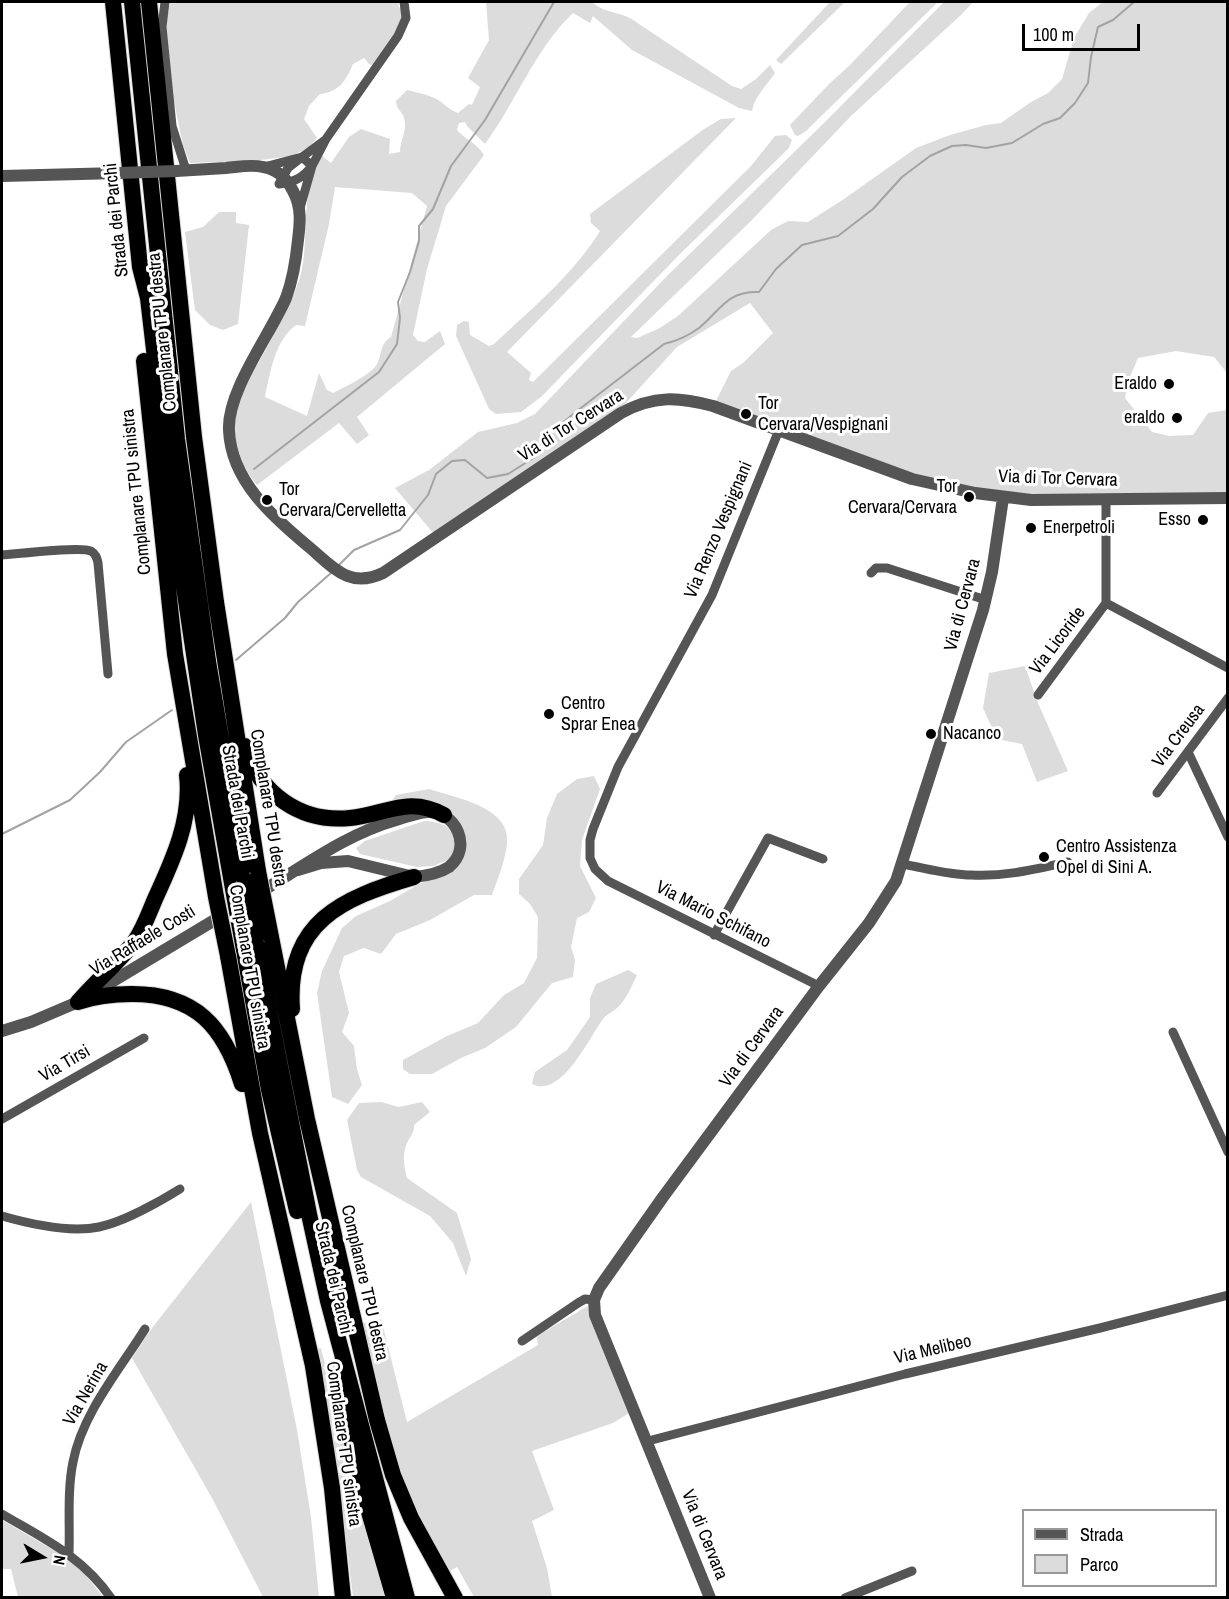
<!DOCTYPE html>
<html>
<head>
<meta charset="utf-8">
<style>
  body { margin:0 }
  #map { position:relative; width:1229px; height:1599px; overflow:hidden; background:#fff; font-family:"Archivo Narrow",sans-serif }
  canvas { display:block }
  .frame { position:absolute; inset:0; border:3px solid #000; pointer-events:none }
  .legend { position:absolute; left:1022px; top:1509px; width:195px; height:78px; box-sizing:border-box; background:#fff; border:2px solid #999; margin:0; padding:8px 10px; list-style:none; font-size:18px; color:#000 }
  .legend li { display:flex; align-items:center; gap:12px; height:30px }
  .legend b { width:30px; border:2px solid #999 }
  .north { position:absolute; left:12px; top:1527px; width:60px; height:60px; -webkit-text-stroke:4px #fff; paint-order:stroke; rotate:100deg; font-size:16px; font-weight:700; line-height:24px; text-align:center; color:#000 }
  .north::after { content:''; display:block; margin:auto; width:21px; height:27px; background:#000; clip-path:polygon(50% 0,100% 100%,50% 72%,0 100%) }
  .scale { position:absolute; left:1022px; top:24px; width:118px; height:27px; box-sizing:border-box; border:3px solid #000; border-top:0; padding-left:8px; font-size:18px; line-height:21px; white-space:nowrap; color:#000; -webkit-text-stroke:4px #fff; paint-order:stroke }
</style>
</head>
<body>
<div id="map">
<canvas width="1229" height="1599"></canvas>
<div class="frame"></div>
<ul class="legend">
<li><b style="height:8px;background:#555"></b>Strada</li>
<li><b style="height:16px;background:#dcdcdc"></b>Parco</li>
</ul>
<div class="north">N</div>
<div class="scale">100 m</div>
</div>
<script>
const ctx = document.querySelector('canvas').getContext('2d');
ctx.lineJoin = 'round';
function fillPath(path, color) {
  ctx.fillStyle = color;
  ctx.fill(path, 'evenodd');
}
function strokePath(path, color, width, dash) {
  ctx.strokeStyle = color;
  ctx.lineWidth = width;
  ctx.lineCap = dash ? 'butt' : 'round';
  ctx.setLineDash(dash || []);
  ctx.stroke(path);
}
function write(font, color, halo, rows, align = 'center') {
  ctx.font = font + ' "Archivo Narrow",sans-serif';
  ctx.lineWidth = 6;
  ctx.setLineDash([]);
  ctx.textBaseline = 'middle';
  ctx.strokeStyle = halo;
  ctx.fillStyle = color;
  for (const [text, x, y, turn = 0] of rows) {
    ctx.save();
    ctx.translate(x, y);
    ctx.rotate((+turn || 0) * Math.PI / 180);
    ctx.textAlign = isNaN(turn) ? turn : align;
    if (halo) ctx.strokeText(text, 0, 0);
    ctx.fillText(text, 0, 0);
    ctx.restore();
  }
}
fillPath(new Path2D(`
  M184 2H398L399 3 398 5 403 13 401 25 376 64 370 65 364 58 353 64C346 81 339 92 320 94L309 106 304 119 317 138 309 147 292 156 253 161 190 163 183 145 172 92 166 25 170 3Z
  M486 2H592C605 13 615 11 630 18L732 86 741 89 756 79 770 65 775 73C767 85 754 97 752 111L739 108 632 50 593 16 590 23 573 13C535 49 516 102 485 144L467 126 465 122 459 123 457 130C466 140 477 143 484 155L446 206 427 269 413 335 418 341 425 342 440 331 445 344 357 417 369 435 357 444 339 423 257 485C236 460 229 426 241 395 246 380 258 365 265 351 277 328 290 305 299 281 307 255 304 229 307 203 309 186 315 171 321 155L331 163 349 137 361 129 390 139 389 154 400 152C400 140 408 130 404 118 402 111 396 109 396 101L407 90C418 93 432 95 441 102 448 107 450 110 458 113L469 104 472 105 480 87 468 78 489 40ZM335 187 412 193 427 206 391 337C378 345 383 357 375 367 366 377 345 387 333 393L327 390 319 373 307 416 265 397C270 373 275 340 296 325L305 326 329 224Z
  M830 2H845L781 64 776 60Z
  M910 2H938L806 131 798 136 795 135 790 125 829 84 849 66Z
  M944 2H973L962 14 851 116 751 221 631 337 637 338 658 329 678 316 771 230 788 221 808 222 844 199 916 148 950 135 986 125 1001 123 1031 102 1048 93 1062 79 1074 38 1089 13 1103 2H1227V373L1214 357 1176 351 1138 358 1129 379 1125 398 1152 432 1169 436 1193 435 1208 413 1227 410V494L1031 496 950 485 906 473 715 403 731 371 743 363 773 333 750 303 677 347 625 404 434 534 395 488 429 470 478 432 517 423 535 414 666 277 824 123Z
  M736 118 507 352 531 373 529 380 533 382 751 166 775 136 786 135 792 140 789 148 679 255 541 397 521 412 496 414 489 409 456 336 457 325 464 321 469 322 470 335 489 346 494 344C531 309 573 275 600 231L591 223 590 214 704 129 721 119Z
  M219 212H236V223L249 225 238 324 223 330 210 325 195 310 185 232 203 227Z
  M1025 666 1038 703 1068 771 1037 782 1022 744 997 739 983 708 989 673Z
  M594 776 600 789 582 840 580 866 596 898 589 912 577 918 571 947 575 960 573 977 552 983 516 1027 485 1048 461 1058 432 1074H410L403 1069V1060L447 1036 478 1023 504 995 524 983 537 958 538 917 530 904 519 894V879L543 845 547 818 557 794 577 779Z
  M429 789C456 798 512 807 507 844 505 861 498 878 492 895H474L430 920 396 934 381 954 364 948 344 956 339 972 349 1013 342 1032 354 1046 357 1069 362 1085 348 1104 332 1097 317 993 322 971 342 928 356 916 390 901 419 884 447 872 464 831C444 799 425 808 393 799L396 795Z
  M424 821C448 822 462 832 451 858L434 866 417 867 360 854 356 848 365 841Z
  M628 970 637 975C632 985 626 1000 618 1007 613 1012 607 1014 603 1019 589 1038 561 1099 532 1084L535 1072 567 1050 590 1017V998L596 984Z
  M381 1102 399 1107 422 1102 430 1112 414 1125C414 1134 411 1135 407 1143 402 1154 404 1166 407 1178L457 1213 471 1259 466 1276 453 1243 430 1216 361 1177 357 1170 347 1120 359 1103Z
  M251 1202 297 1430 311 1517 319 1597H263L212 1498 132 1358 152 1328Z
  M588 1306 590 1315 629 1413 613 1423 532 1451 554 1510 532 1521 547 1568 552 1597H474L457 1567 446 1573 411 1503 387 1434 361 1324 381 1319 407 1422 538 1345 537 1337 540 1334Z
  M321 1348 362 1516 388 1597H353L334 1443 316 1349Z
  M2 1520 57 1552 81 1569 103 1597H18L11 1569H2Z`), '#dcdcdc');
strokePath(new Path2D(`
  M254 469 379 372 397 344 400 318 398 302 410 272 419 241V226L433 209 451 166 485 120 554 2
  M337 567 354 550 400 530 428 495 436 474 452 461 465 460 487 478 508 474 535 457 543 439 577 411 664 344C677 341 688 336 699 328 721 310 726 291 759 292L776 269 802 245 838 236 873 209 902 177 930 156 952 146 966 145 986 148 1012 143 1043 124 1060 118 1075 103 1088 83 1091 57 1098 27 1113 20 1134 2
  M236 660 285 618 298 602 331 573
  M2 834 70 800 100 772 126 742 172 710`), '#a3a3a3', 2);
const motorway = new Path2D(`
  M113 2 140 267 148 298 173 513 206 735 233 889
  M132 2 177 439 208 661 245 880
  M149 2 194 437 216 602 258 871
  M144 361 175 654 216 897
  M245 746C259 794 301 823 350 818 385 815 408 795 444 815
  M271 937 307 1119 377 1420 393 1475 411 1518 455 1598
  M256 943 309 1214 328 1301 407 1598
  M244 950 269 1090 297 1211
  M228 956 260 1133 313 1366 332 1488 343 1598
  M78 1002C96 981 118 963 135 941 144 928 149 913 155 899 173 860 192 819 187 775
  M78 1002C95 996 114 994 132 994 196 994 224 1027 242 1084
  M292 1009C286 922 342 898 414 877
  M334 1368 369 1512 394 1598`);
strokePath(motorway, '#dbdbdb', 18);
strokePath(new Path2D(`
  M165 2 162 27 172 126 186 170
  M302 157 312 166C303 178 294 182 279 184L288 168Z
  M264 167 302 157 325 140
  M300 208 312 166 326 139 398 36 406 18 404 2
  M779 430 712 595 618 767 593 829 590 840V858L595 869 608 881 819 986
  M2 555C17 554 81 546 91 551 96 554 97 558 98 563L108 674
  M871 573 876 568H887L986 600
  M1106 603 1228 668
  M1038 695 1106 603V499
  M1188 752 1228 837
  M1157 793 1228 698
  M902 864C925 868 949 875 971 875 1005 877 1036 869 1068 862
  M714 935 768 838 823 859
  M1173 1032 1228 1152
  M2 1119 144 1038
  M2 1216C30 1224 70 1233 99 1227 123 1222 159 1202 180 1189
  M522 1341 578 1303 585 1299 594 1300
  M648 1441 905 1374 1100 1328 1228 1295
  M2 1514C44 1539 82 1556 111 1598
  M69 1554C70 1524 67 1491 73 1462 82 1414 120 1369 145 1329
  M845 1598 912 1571`), '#555', 9);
strokePath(new Path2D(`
  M176 171C193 170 210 169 226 168 238 167 251 164 263 167 277 169 287 179 293 191 302 207 300 224 298 240 296 260 293 279 286 298 270 335 227 391 229 430 231 481 273 517 309 547 333 567 349 589 383 573L621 413C654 395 679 397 713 406L912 479 975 493 1031 500 1228 498
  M2 176 119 173
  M257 894C303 867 344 835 396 820 405 817 417 813 427 812 456 810 473 848 449 867 438 874 426 876 414 877L348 861 321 863 298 870
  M2 1031 31 1022 78 1002 243 903
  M710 1598 595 1315 594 1300 599 1288 663 1197 819 986 869 923 896 881 983 610 992 572 1003 498`), '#555', 12);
strokePath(motorway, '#000', 16);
const motorwayBridge = new Path2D(`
  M258 871 271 937
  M245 880 256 943
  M233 889 244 950
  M216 897 228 956`);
strokePath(motorwayBridge, '#dbdbdb', 18, []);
strokePath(new Path2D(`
  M119 173 176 171`), '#555', 12);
strokePath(motorwayBridge, '#000', 16);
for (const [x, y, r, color] of [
  [1169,384,6,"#000"],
  [746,414,6,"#000"],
  [1177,418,6,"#000"],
  [969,497,6,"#000"],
  [267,500,6,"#000"],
  [1203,520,6,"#000"],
  [1031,528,6,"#000"],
  [549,714,6,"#000"],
  [931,734,6,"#000"],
  [1044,857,6,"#000"]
]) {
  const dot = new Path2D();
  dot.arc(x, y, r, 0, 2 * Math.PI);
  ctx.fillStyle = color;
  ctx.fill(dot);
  strokePath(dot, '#fff', 2);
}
write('18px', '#000', '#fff', [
  ["Strada dei Parchi",117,220,-96],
  ["Complanare TPU destra",163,332,-96],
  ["Via di Tor Cervara",571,426,-32],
  ["Via di Tor Cervara",1058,479,2],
  ["Complanare TPU sinistra",137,492,-96],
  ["Via Renzo Vespignani",719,530,-67],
  ["Via di Cervara",963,605,-75],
  ["Via Licoride",1058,641,-53],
  ["Via Creusa",1179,736,-53],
  ["Strada dei Parchi",237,802,80],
  ["Complanare TPU destra",268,808,81],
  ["Via Mario Schifano",713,915,27],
  ["Via Raffaele Costi",143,941,-31],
  ["Complanare TPU sinistra",249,967,80],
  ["Via di Cervara",752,1047,-54],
  ["Via Tirsi",65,1064,-30],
  ["Strada dei Parchi",333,1278,77],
  ["Complanare TPU destra",364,1283,77],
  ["Via Melibeo",933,1350,-13],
  ["Via Nerina",86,1394,-60],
  ["Complanare TPU sinistra",343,1444,82],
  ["Via di Cervara",704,1535,68]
]);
write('18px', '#000', '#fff', [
  ["Eraldo",1157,384,"right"],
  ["Tor",758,404],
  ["Cervara/Vespignani",758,425],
  ["eraldo",1165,418,"right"],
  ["Tor",957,487,"right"],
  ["Cervara/Cervara",957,508,"right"],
  ["Tor",279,490],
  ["Cervara/Cervelletta",279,511],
  ["Esso",1191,520,"right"],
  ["Enerpetroli",1043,528],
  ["Centro",561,704],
  ["Sprar Enea",561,725],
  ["Nacanco",943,734],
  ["Centro Assistenza",1056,847],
  ["Opel di Sini A.",1056,868]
], 'left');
</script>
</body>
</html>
